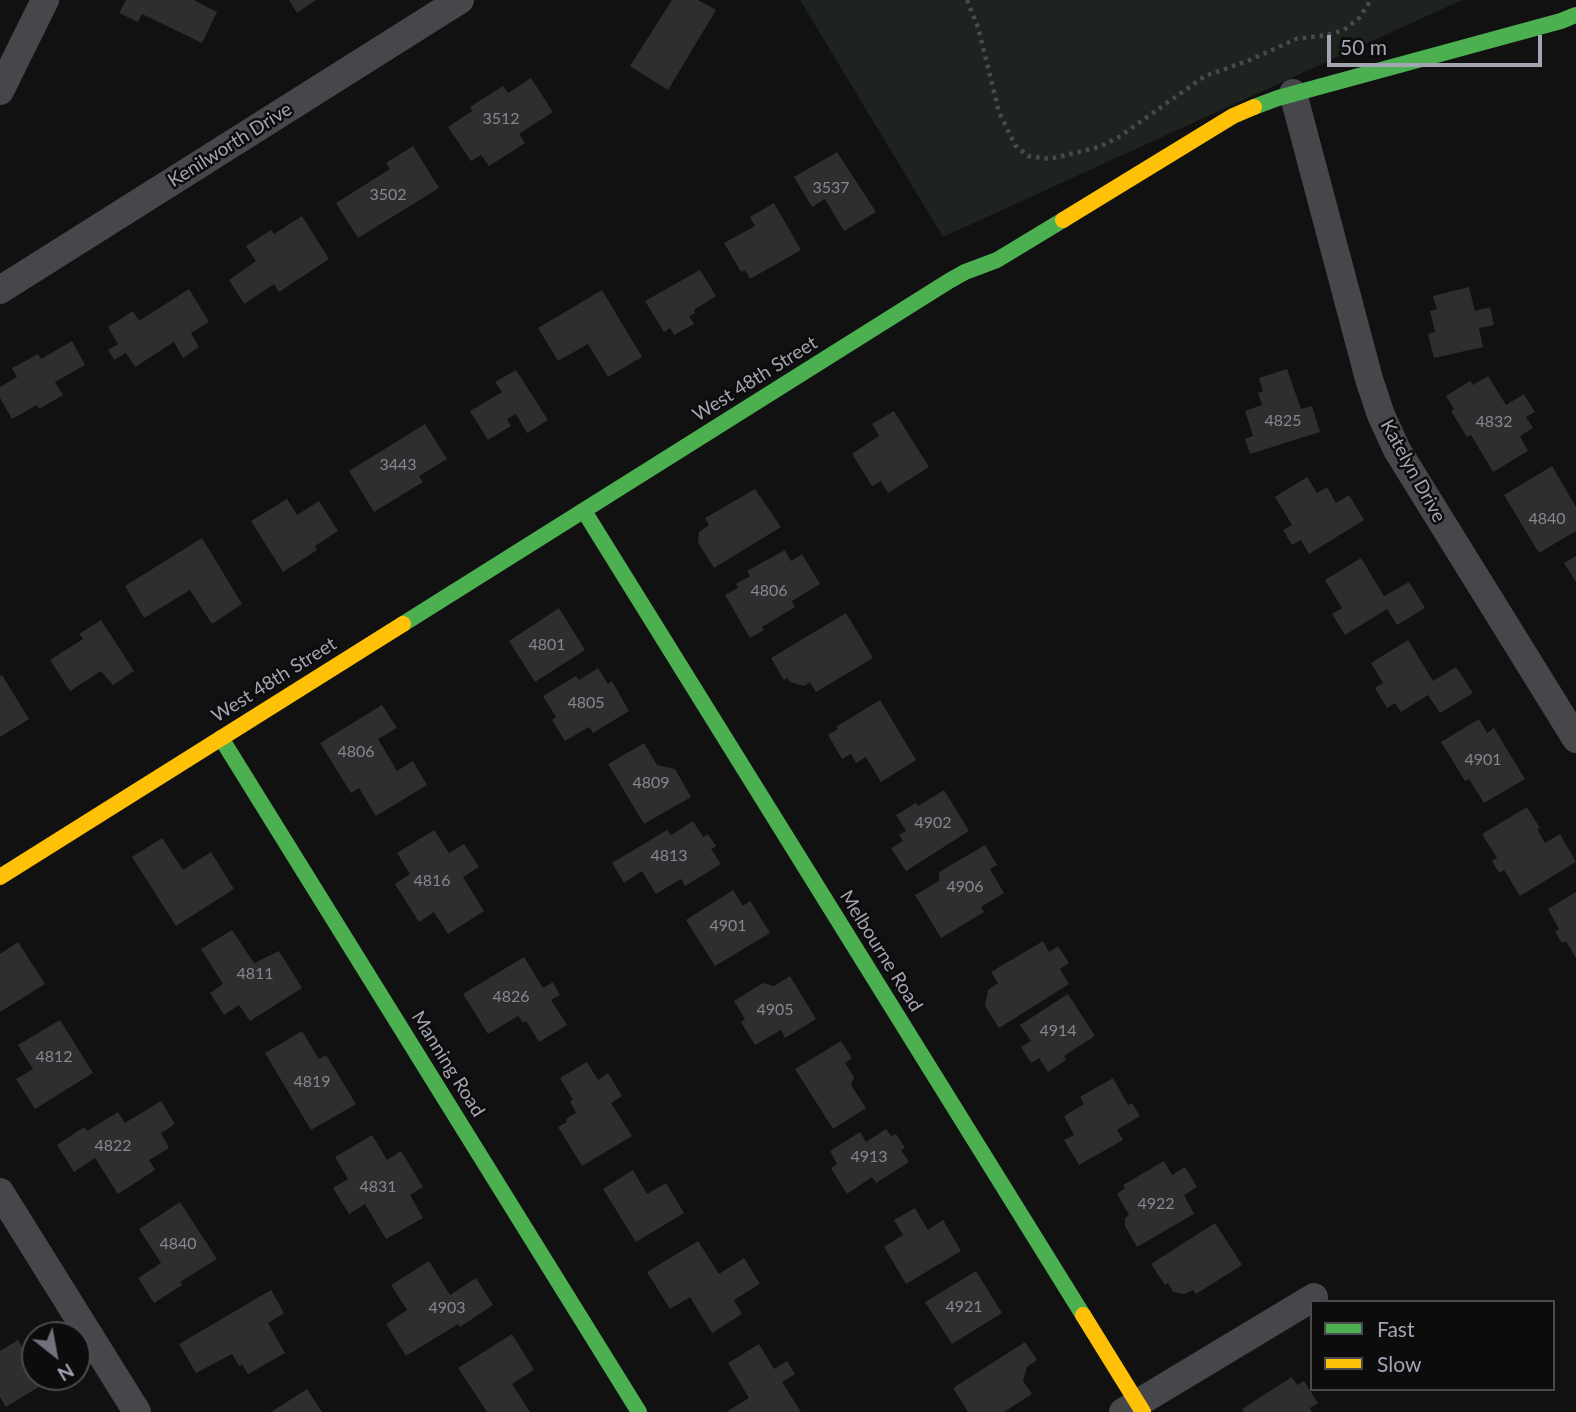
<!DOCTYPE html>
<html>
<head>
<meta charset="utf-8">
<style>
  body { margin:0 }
  #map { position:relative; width:1576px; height:1412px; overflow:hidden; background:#111112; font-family:Lato,sans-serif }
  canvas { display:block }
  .legend { position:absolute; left:1310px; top:1300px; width:245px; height:91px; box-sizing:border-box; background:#0c0c0d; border:2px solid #49494f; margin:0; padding:9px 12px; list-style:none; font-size:21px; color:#a4a5b2 }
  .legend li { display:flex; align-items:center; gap:14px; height:35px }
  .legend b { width:35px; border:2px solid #49494f }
  .north { position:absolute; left:21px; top:1321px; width:70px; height:70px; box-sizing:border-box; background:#0c0c0d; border:2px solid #49494f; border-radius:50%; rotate:149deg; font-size:19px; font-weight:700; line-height:28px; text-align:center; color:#a4a5b2 }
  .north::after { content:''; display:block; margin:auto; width:24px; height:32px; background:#71717a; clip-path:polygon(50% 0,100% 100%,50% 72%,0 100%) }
  .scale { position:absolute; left:1327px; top:35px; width:215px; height:32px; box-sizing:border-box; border:4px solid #a4a5b2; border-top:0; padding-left:9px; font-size:21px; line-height:24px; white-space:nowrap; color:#a4a5b2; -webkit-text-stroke:5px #0c0c0d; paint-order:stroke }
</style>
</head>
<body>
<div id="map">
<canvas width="1576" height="1412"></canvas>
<ul class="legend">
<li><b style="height:9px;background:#4caf50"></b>Fast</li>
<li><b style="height:9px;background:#ffc107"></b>Slow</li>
</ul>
<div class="north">N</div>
<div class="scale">50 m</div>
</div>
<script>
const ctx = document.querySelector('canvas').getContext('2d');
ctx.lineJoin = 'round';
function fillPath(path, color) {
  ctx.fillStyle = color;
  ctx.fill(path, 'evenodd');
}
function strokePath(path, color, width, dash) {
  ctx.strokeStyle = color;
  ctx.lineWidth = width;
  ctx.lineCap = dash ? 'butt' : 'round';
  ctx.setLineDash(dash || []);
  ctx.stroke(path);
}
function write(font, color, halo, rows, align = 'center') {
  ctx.font = font + ' Lato,sans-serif';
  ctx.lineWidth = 5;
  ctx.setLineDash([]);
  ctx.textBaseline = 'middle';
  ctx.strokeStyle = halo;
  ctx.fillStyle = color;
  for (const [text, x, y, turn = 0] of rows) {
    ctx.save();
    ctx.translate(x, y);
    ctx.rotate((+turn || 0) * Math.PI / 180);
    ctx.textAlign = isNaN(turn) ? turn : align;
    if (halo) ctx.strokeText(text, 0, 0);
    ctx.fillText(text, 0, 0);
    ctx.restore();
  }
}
fillPath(new Path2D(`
  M800 0H1462L943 237Z`), '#1e2320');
fillPath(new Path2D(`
  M126 0H194L217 12 202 43 142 14 138 22 119 13Z
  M289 0H316L297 13Z
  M672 0H698L716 10 668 90 630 66Z
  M531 78 553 112 519 134 525 143 489 166 481 155 471 161 448 127 472 111 470 107 503 86 508 93Z
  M413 146 439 188 358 238 336 203 390 169 386 163Z
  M837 152 876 212 844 231 825 199 812 207 794 177Z
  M774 203 801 250 750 279 745 270 741 272 724 243 755 226 750 217Z
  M302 216 329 259 279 292 274 284 244 304 229 280 256 261 246 246 271 230 274 234Z
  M700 270 716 296 694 310 695 313 689 316 694 324 674 335 670 328 664 332 645 301Z
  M1469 287 1475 311 1490 307 1494 325 1479 328 1483 347 1434 358 1428 334 1435 332 1430 311 1437 309 1433 296Z
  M189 289 209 322 191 333 199 347 183 358 174 342 135 367 126 353 114 360 108 350 118 344 108 327 133 311 139 321Z
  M602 290 642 357 608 377 588 344 558 361 538 328Z
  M72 341 85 365 55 382 63 395 39 409 37 405 12 419 0 398V387L17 377 12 368 38 354 41 359Z
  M1287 369 1301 409 1312 406 1320 432 1250 454 1245 439 1253 436 1245 411 1262 405 1258 393 1263 391 1259 378Z
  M516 370 548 420 527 433 516 414 507 419 511 426 488 440 470 411 502 392 495 382Z
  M1488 376 1506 405 1524 394 1535 412 1526 417 1533 428 1520 436 1528 451 1493 472 1471 435 1467 437 1451 411 1454 409 1446 396 1470 381 1473 385Z
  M894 411 929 467 888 493 881 481 872 486 852 454 879 436 872 424Z
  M425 424 447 459 419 476 423 482 374 512 349 471Z
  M1552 466 1576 507V531L1539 553 1504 495Z
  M1307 477 1317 493 1327 487 1336 503 1349 495 1364 520 1309 554 1301 540 1292 545 1283 530 1292 525 1275 497Z
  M755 489 781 527 714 568 698 543 699 532 709 525 705 518Z
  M287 499 297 515 319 501 338 531 315 546 317 550 283 572 251 521Z
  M202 538 242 604 212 624 190 590 144 618 125 586Z
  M785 550 791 561 802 554 820 584 792 601 795 607 762 627 764 630 750 638 725 595 738 588 736 584 750 576 747 571Z
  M1576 556V582L1564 563Z
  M1361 558 1384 596 1409 582 1425 608 1397 625 1387 609 1345 635 1332 614 1342 608 1325 580Z
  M559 608 585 650 535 682 509 641Z
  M846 613 873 658 816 692 810 682 804 686 790 682 787 678 784 680 771 658Z
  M101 620 134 671 113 685 101 671 70 691 50 660 83 639 79 634Z
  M1408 640 1433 681 1456 667 1473 693 1440 713 1428 695 1401 712 1395 703 1387 708 1375 688 1383 683 1371 663Z
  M598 668 608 684 612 681 629 711 593 733 589 727 565 741 552 720 556 717 543 696 576 676 579 680Z
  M2 675 29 719 0 737V676Z
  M880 700 916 760 881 782 866 757 856 763 851 754 842 759 828 735 838 729 836 727Z
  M382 705 397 728 378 739 397 771 413 761 427 785 376 816 359 788 351 793 320 743Z
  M1479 719 1487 733 1494 728 1525 779 1484 803 1469 779 1465 781 1441 742Z
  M644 743 657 765 675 769 691 797 644 824 608 764Z
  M944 790 969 831 906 871 891 848 903 841 899 835 906 831 896 815 916 803 918 806Z
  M1527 807 1540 828 1537 829 1545 843 1560 834 1576 862 1520 896 1504 870 1499 873 1492 861 1497 858 1482 834Z
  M693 821 703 837 708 834 716 846 711 849 721 864 685 886 681 879 656 894 642 871 624 883 612 863 667 830 671 835Z
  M434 830 449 853 464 844 479 867 463 877 484 911 448 934 434 912 419 922 395 884 410 874 397 853Z
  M162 838 183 870 211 852 234 889 176 926 132 857Z
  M985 845 997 865 990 869 1004 893 981 907 984 912 941 938 915 895 939 881V872Z
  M733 890 743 906 750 901 770 933 715 966 686 920Z
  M1576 892V958L1566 941 1562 943 1555 932 1559 929 1548 909Z
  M232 930 254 963 279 951 302 988 250 1021 239 1005 224 1015 210 993 223 984 201 949Z
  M1043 941 1049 952 1058 946 1069 963 1060 969 1069 984 999 1028 985 1006 988 990 998 983 991 972Z
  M18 942 45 984 0 1012V954Z
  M524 957 543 988 553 982 560 995 551 1000 567 1025 539 1042 526 1021 523 1023 518 1016 488 1034 463 994Z
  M790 976 816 1019 785 1038 781 1030 755 1045 741 1022 745 1019 734 1001 763 983 774 986Z
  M1068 994 1095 1036 1064 1056 1066 1060 1048 1072 1039 1058 1031 1063 1021 1047 1031 1041 1020 1025Z
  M60 1020 93 1073 35 1109 16 1079 33 1069 18 1045Z
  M302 1031 319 1059 326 1055 356 1104 311 1130 265 1053Z
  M841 1041 852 1058 845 1063 854 1077 851 1085 866 1108 833 1129 795 1069Z
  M587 1062 598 1080 608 1073 622 1096 611 1103 632 1136 582 1166 558 1127 567 1122 566 1119 576 1113 570 1101 573 1100 560 1078Z
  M1113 1078 1128 1105 1132 1103 1140 1116 1117 1130 1123 1140 1079 1165 1064 1140 1074 1135 1064 1116 1084 1104 1080 1097Z
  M161 1101 175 1124 161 1133 169 1148 149 1160 155 1170 118 1194 95 1158 74 1172 57 1145 84 1127 87 1131 118 1112 125 1123Z
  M886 1129 891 1136 896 1134 905 1148 901 1150 909 1162 876 1183 872 1177 847 1194 831 1168 837 1164 830 1151 860 1132 866 1142Z
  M372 1135 387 1160 401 1151 423 1187 410 1195 423 1218 386 1239 365 1204 349 1214 333 1188 348 1179 335 1157Z
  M1164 1161 1172 1175 1185 1167 1197 1187 1184 1195 1194 1214 1137 1247 1125 1226V1218L1129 1215 1117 1194 1125 1188 1123 1185Z
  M633 1170 647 1194 666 1183 684 1213 636 1242 603 1189Z
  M180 1202 217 1259 180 1282 182 1285 154 1303 138 1278 161 1263 139 1229Z
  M915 1208 928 1230 943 1220 961 1251 906 1284 884 1247 903 1235 894 1220Z
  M1215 1223 1242 1265 1196 1294 1193 1290 1185 1294 1173 1292 1168 1283 1165 1285 1151 1264Z
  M698 1241 719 1274 744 1258 760 1284 734 1300 742 1314 712 1333 690 1297 670 1309 647 1272Z
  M429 1261 450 1295 476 1278 493 1305 460 1327 458 1324 406 1356 386 1324 407 1310 391 1285Z
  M976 1271 1002 1313 952 1344 925 1302Z
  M271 1290 284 1313 268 1323 285 1353 248 1374 242 1364 239 1366 232 1354 196 1373 179 1344Z
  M512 1334 534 1370 512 1384 530 1412H487L458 1368Z
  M18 1340 35 1367V1377H41L45 1383 6 1407 0 1397V1351Z
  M1025 1342 1037 1360 1027 1367 1023 1381 1032 1394 1004 1412H968L953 1388Z
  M759 1344 774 1369 787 1361 795 1374 782 1382 801 1412H726L749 1398 728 1363Z
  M1292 1377 1297 1385 1304 1381 1318 1403 1310 1408 1312 1412H1244L1242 1409Z
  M307 1389 322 1412H271Z`), '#2e2e2f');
strokePath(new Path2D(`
  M967 0 978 27 999 112 1015 145 1028 156 1050 159 1099 147 1119 137 1205 76 1250 60 1296 39 1327 35 1344 30 1359 18 1371 0`), '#4a4a4d', 4.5, [3.5, 5]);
strokePath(new Path2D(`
  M0 91 45 0
  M1293 93 1369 379 1381 415 1397 450 1576 739
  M0 290 460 0
  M0 1192 137 1412
  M1123 1412 1314 1297`), '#47474b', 28);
strokePath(new Path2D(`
  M1254 107 1278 98 1561 21 1576 15
  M584 511 1083 1315
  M403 624 949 281 965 272 997 260 1063 220
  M221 738 639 1412`), '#4caf50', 16);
strokePath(new Path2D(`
  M1063 220 1233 116 1254 107
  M0 877 403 624
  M1083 1315 1143 1412`), '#ffc107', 16);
write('16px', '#868791', null, [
  ["3512",501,119],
  ["3537",831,188],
  ["3502",388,195],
  ["4825",1283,421],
  ["4832",1494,422],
  ["3443",398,465],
  ["4840",1547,519],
  ["4806",769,591],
  ["4801",547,645],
  ["4805",586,703],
  ["4806",356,752],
  ["4901",1483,760],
  ["4809",651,783],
  ["4902",933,823],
  ["4813",669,856],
  ["4816",432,881],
  ["4906",965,887],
  ["4901",728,926],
  ["4811",255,974],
  ["4826",511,997],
  ["4905",775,1010],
  ["4914",1058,1031],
  ["4812",54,1057],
  ["4819",312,1082],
  ["4822",113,1146],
  ["4913",869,1157],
  ["4831",378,1187],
  ["4922",1156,1204],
  ["4840",178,1244],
  ["4921",964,1307],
  ["4903",447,1308]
]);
write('19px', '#a4a5b2', '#0c0c0d', [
  ["Kenilworth Drive",230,145,-32],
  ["West 48th Street",755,379,-32],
  ["Katelyn Drive",1413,471,61],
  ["West 48th Street",274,680,-32],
  ["Melbourne Road",881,951,58],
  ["Manning Road",448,1064,58]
]);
</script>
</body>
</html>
